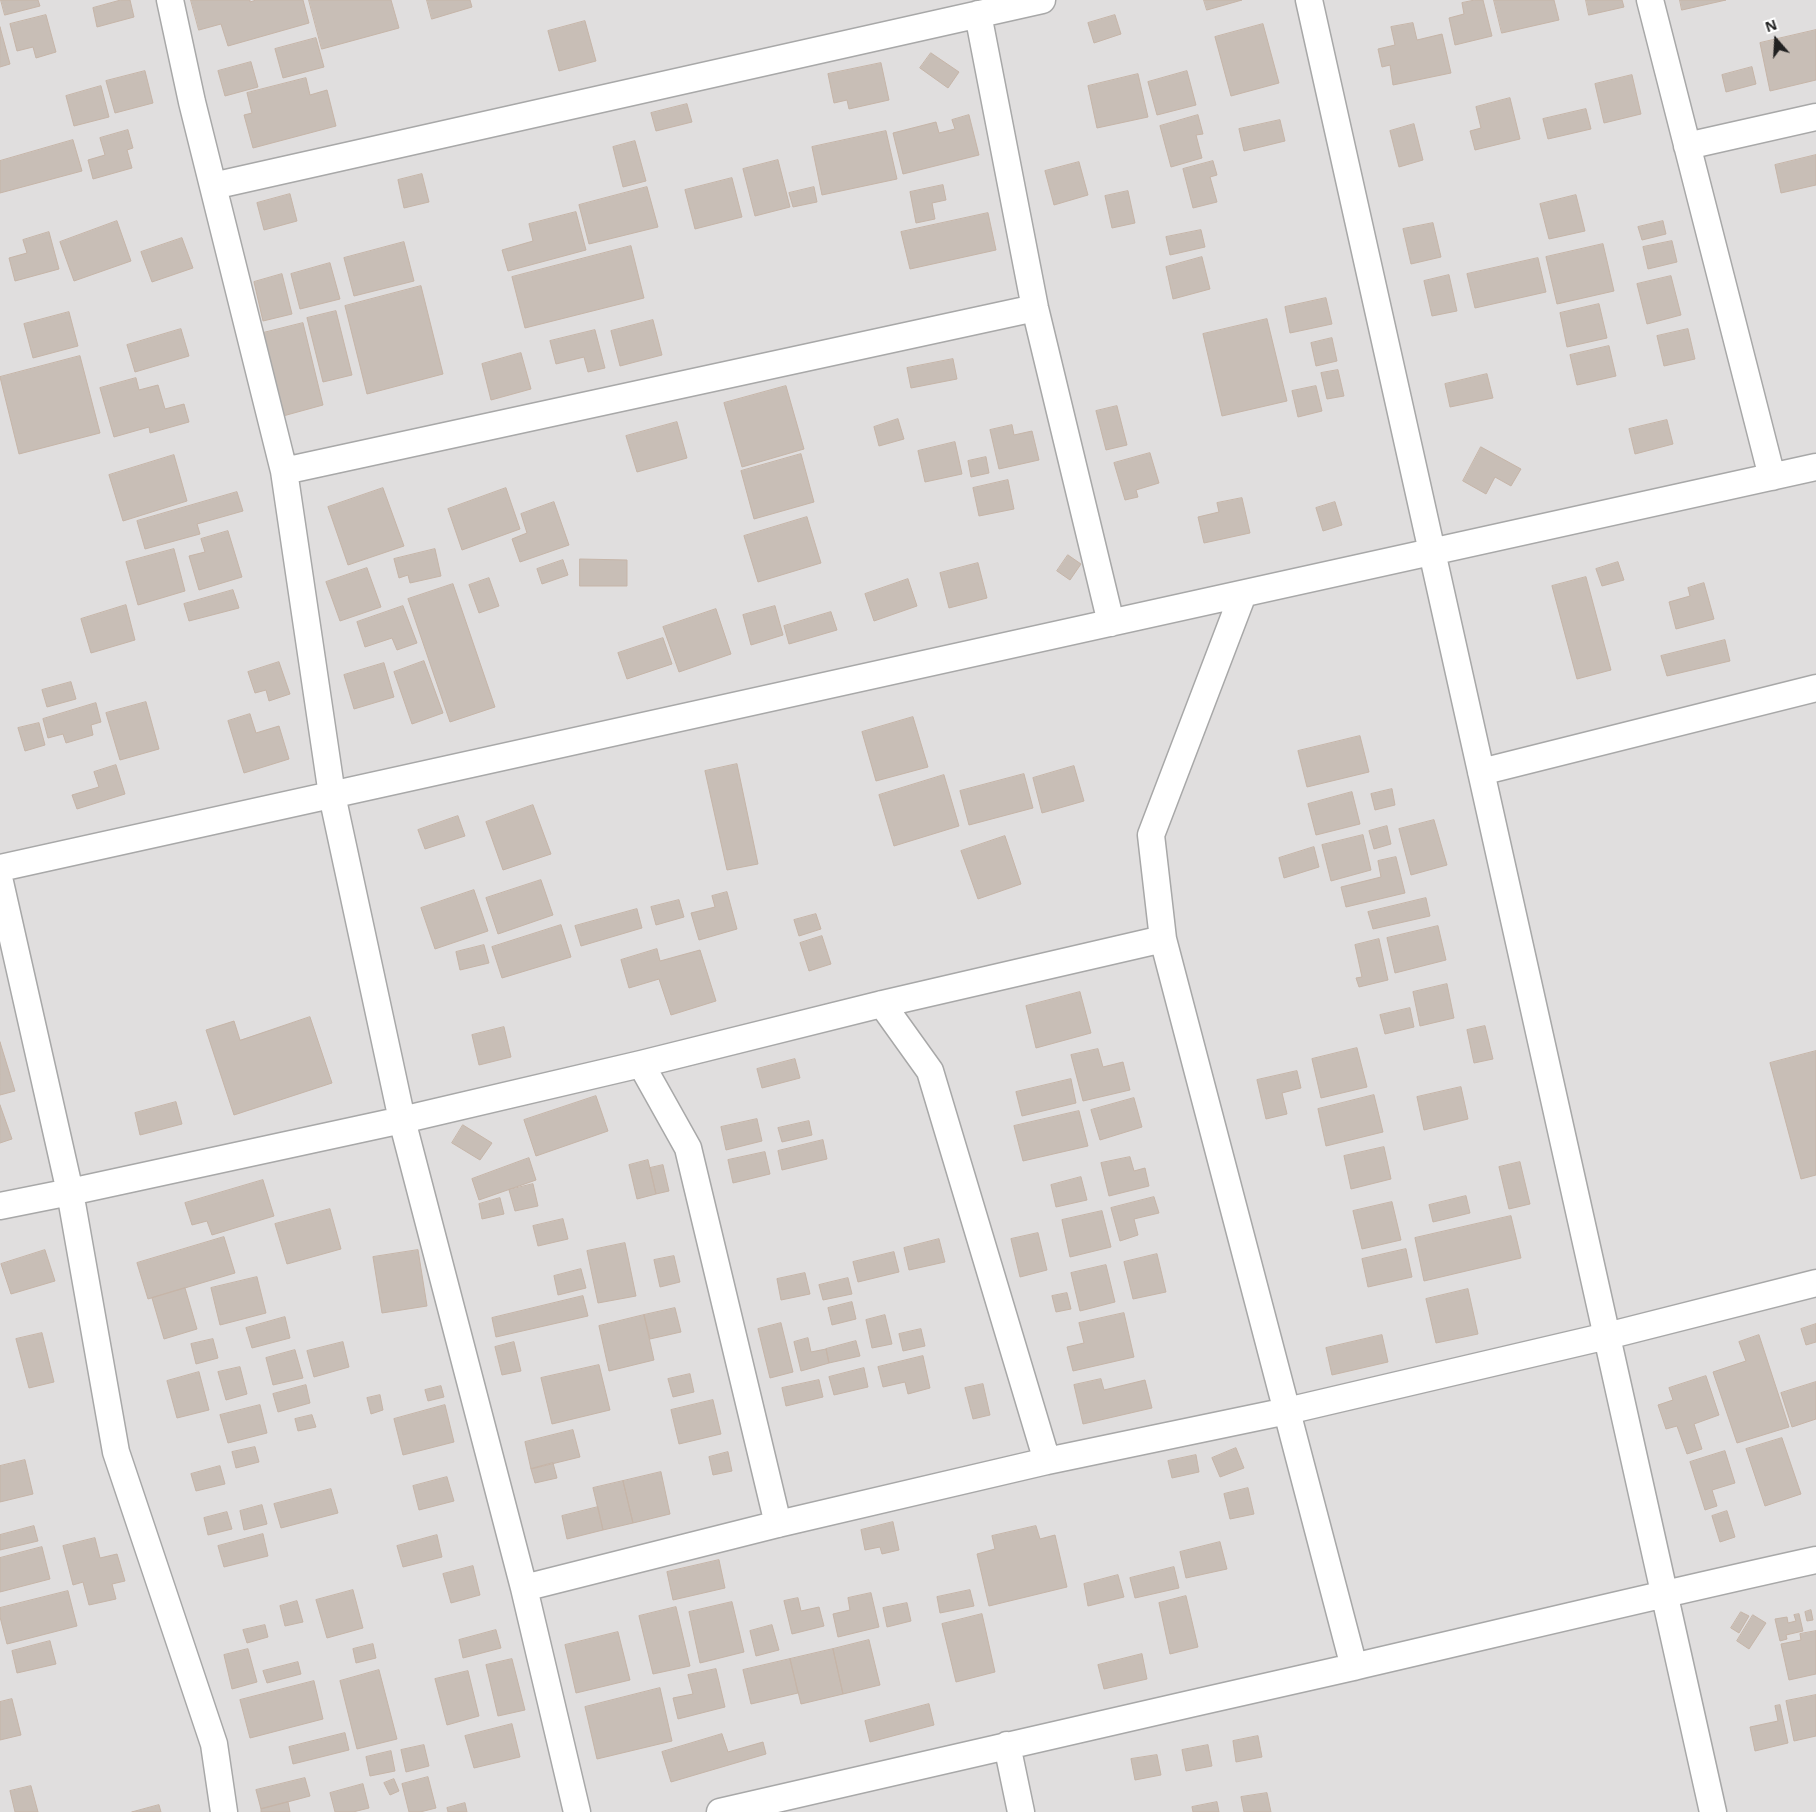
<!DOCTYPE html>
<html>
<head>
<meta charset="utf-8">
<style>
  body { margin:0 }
  #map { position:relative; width:1816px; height:1812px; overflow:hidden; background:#f2efe7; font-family:"Noto Sans",sans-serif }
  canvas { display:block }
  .north { position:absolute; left:1751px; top:15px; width:50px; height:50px; -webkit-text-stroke:4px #fff; paint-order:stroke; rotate:341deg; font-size:14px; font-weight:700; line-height:20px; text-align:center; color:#212121 }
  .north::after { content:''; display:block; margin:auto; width:18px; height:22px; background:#212121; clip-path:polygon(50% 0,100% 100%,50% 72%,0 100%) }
</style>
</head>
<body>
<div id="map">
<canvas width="1816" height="1812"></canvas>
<div class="north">N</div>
</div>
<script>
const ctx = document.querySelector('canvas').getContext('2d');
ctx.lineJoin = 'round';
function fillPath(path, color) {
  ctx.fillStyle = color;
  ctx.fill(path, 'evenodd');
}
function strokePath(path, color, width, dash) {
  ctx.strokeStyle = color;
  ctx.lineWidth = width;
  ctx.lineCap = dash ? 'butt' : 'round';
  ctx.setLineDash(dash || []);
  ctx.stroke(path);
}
fillPath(new Path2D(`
  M0 0H1816V1812H0Z`), '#e0dede');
const building = new Path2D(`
  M1 0H38L40 6 5 15Z
  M121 0H130L134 17 97 27 93 8Z
  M191 0H250V2L256 0H303L309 23 228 46 221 24 199 30Z
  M309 0H391L399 28 322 49Z
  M427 0H470L472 7 432 19Z
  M1204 0H1242L1207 10Z
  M1475 0H1483L1492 36 1455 45 1449 18 1464 14 1462 3Z
  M1494 0H1554L1559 20 1502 33Z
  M1586 0H1622L1624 7 1589 15Z
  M1680 0H1726L1682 10Z
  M46 15 56 52 36 58 33 47 17 51 10 24Z
  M1115 15 1121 34 1094 43 1088 23Z
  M585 21 596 61 559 71 548 31Z
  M1413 23 1417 40 1442 34 1451 73 1393 85 1390 65 1382 67 1378 49 1395 45 1391 27Z
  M1263 24 1279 83 1231 96 1215 37Z
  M0 27 10 64 0 67Z
  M1816 30V80L1770 91 1760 43Z
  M316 38 324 67 283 78 275 49Z
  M931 53 959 72 948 88 920 68Z
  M251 62 258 87 225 96 218 71Z
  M881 63 889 100 849 109 847 100 834 103 828 74Z
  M1752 67 1756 84 1726 92 1722 75Z
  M145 71 153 103 115 113 106 81Z
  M1187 71 1196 105 1157 115 1148 82Z
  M1138 74 1148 117 1097 128 1088 86Z
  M1632 75 1641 114 1604 123 1595 84Z
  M306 78 310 95 327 90 336 126 253 148 244 115 252 113 247 93Z
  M101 86 109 117 74 126 66 96Z
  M1510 98 1520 139 1475 150 1470 131 1481 128 1476 107Z
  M687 104 692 122 656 131 651 113Z
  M1586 109 1591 129 1548 139 1543 119Z
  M969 115 979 155 903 174 893 133 936 122 939 133 955 129 952 120Z
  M1198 115 1203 134 1196 135 1202 158 1171 167 1160 126Z
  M1280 120 1285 141 1244 151 1239 129Z
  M1414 124 1423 160 1399 167 1390 131Z
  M128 130 133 148 127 150 132 168 93 179 88 160 105 155 100 138Z
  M886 131 897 179 822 195 812 147Z
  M73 140 82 171 0 193V161Z
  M635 141 646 181 623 187 613 147Z
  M1816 155V185L1781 193 1775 165Z
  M778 160 790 207 755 216 743 169Z
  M1213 161 1217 175 1210 177 1217 202 1193 208 1183 169Z
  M1079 162 1088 195 1054 205 1045 171Z
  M422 174 429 202 404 208 398 180Z
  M732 178 742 217 695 229 685 190Z
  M943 185 946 200 932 203 935 219 916 223 910 192Z
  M647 187 658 227 589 244 579 205Z
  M814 187 817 202 793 207 789 193Z
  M1128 191 1135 223 1112 228 1105 196Z
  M290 194 297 221 264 230 257 203Z
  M1576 195 1585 231 1549 239 1540 204Z
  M576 212 586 250 508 271 502 250 533 241 529 224Z
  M988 213 996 250 910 269 901 232Z
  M117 221 131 261 74 281 60 242Z
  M1663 221 1666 234 1642 240 1638 227Z
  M1433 223 1441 257 1411 264 1403 229Z
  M1201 230 1205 247 1170 255 1166 237Z
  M49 232 59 269 15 281 9 258 27 253 23 240Z
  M182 238 193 268 152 282 141 252Z
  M1672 241 1677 262 1648 269 1643 247Z
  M404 242 414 281 354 296 344 258Z
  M1603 244 1614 291 1557 304 1546 257Z
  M631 246 644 298 525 328 512 277Z
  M1202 257 1210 289 1173 299 1166 267Z
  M1538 258 1546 292 1475 308 1467 274Z
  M330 263 340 299 300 309 291 274Z
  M282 274 292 314 263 321 254 282Z
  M1449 275 1457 311 1432 316 1424 281Z
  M1671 276 1681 315 1647 324 1637 284Z
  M421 286 443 374 367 394 345 306Z
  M1326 298 1332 324 1290 333 1285 307Z
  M1599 304 1607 338 1567 347 1560 313Z
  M336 311 352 375 323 382 307 318Z
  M69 312 78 346 33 358 24 324Z
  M1267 319 1287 401 1222 416 1203 334Z
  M653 320 662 355 620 366 611 331Z
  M303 323 323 405 283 416 263 333Z
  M181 329 189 356 135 372 127 345Z
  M1688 329 1695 359 1664 366 1657 336Z
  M595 330 605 368 588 372 584 357 556 364 550 341Z
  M1332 338 1337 361 1316 366 1311 343Z
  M1609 346 1616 376 1577 385 1570 355Z
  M521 353 531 389 491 400 482 364Z
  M80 356 100 433 19 454 0 377Z
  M953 359 957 379 911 388 907 368Z
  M1338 370 1344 396 1327 399 1321 373Z
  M1487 374 1493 398 1450 407 1445 384Z
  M136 378 139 390 158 385 165 409 184 404 189 422 150 433 149 427 114 437 100 388Z
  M786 386 804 449 742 467 724 403Z
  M1316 386 1322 411 1298 417 1292 391Z
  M1117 406 1127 445 1106 450 1096 411Z
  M898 419 904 439 879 446 874 427Z
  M1667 420 1673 444 1635 454 1629 429Z
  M677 422 687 458 637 472 626 436Z
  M1012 425 1014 435 1032 431 1039 460 999 469 990 430Z
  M955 442 962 474 925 482 918 451Z
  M1481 447 1521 469 1511 486 1495 477 1486 494 1463 481Z
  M1150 453 1159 483 1136 490 1138 497 1125 500 1114 463Z
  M801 454 814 502 754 519 741 471Z
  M174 455 187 501 123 521 109 475Z
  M986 457 989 473 971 477 968 461Z
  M1008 480 1014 509 979 516 973 488Z
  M383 488 404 546 348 565 328 507Z
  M506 488 520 529 462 550 448 509Z
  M237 492 243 511 197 524 200 534 145 549 137 521Z
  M1242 498 1250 533 1204 543 1198 517 1219 512 1217 503Z
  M554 502 569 545 520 562 512 539 527 533 521 514Z
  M1335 502 1342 525 1323 531 1316 508Z
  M807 517 821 563 758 582 744 536Z
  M228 531 242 577 199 590 189 556 205 552 201 539Z
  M174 549 185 591 138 605 126 562Z
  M435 549 441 576 410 583 408 575 399 578 394 559Z
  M1068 555 1081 564 1070 580 1057 571Z
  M580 559 627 560V586H580Z
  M563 560 568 575 542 584 537 569Z
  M1618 562 1624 580 1602 586 1596 569Z
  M978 563 987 598 949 608 940 573Z
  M367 568 381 607 340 621 326 582Z
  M1586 577 1611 670 1577 679 1552 586Z
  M489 578 499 606 479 613 469 585Z
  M908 579 917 606 874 621 865 594Z
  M1704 583 1714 619 1676 629 1669 602 1690 596 1688 588Z
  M453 584 495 707 450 722 408 599Z
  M233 590 239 608 189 621 184 604Z
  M126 605 135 640 91 653 81 619Z
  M403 606 417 643 397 650 392 638 365 647 357 622Z
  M775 606 783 635 751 645 743 615Z
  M716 609 731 654 679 672 663 627Z
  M831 612 837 630 789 644 784 626Z
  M663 638 672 664 627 679 618 653Z
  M1725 640 1730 661 1667 676 1661 656Z
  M424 661 443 713 412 724 394 672Z
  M279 662 290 694 269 701 266 690 255 693 248 672Z
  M384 663 394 697 354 709 344 675Z
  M71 682 76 699 47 707 42 690Z
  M146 702 159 749 120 760 106 713Z
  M96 703 101 722 91 725 93 735 66 743 63 734 48 738 43 719Z
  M250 714 256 733 279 726 289 759 244 773 228 721Z
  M913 717 928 767 876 781 862 732Z
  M39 723 45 745 25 751 18 728Z
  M1360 736 1369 772 1307 787 1298 751Z
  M737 764 758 864 727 870 705 771Z
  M116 765 125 794 77 809 72 795 99 787 94 772Z
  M1074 766 1084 801 1042 813 1033 778Z
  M1024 774 1033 808 969 825 960 791Z
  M944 775 959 826 894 846 879 795Z
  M1392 789 1395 805 1375 810 1371 794Z
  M1352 792 1360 824 1316 835 1308 804Z
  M533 805 551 854 503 870 486 822Z
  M458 816 465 836 425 849 418 830Z
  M1434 820 1447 865 1411 875 1399 829Z
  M1387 826 1391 844 1374 849 1369 831Z
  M1363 835 1371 870 1331 881 1322 845Z
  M1005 836 1021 884 978 899 961 851Z
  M1314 847 1319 867 1284 878 1279 858Z
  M1396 857 1405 893 1346 907 1341 887 1381 877 1378 861Z
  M541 880 553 915 498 934 486 898Z
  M474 890 488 931 435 949 421 908Z
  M727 892 737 929 699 940 691 913 715 907 712 896Z
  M1426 898 1430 916 1373 929 1368 912Z
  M679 900 684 917 656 925 651 907Z
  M637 909 642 928 581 946 575 926Z
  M816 914 821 929 799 936 794 920Z
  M561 925 571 957 502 978 492 947Z
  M1438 926 1446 960 1395 973 1387 938Z
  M822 936 831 964 809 971 800 943Z
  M1379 939 1388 980 1359 987 1356 978 1362 977 1355 945Z
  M484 945 489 963 460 970 456 952Z
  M657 949 660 961 700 950 716 1001 671 1015 659 979 629 988 621 960Z
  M1447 984 1454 1018 1420 1026 1413 992Z
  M1080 992 1091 1033 1036 1048 1026 1006Z
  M1410 1008 1414 1027 1385 1034 1380 1015Z
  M310 1017 332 1083 234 1115 206 1030 234 1021 240 1040Z
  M1485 1026 1493 1059 1474 1063 1467 1030Z
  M504 1027 511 1057 479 1065 472 1035Z
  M0 1042 15 1091 0 1095Z
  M1357 1048 1367 1087 1321 1098 1312 1059Z
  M1098 1049 1103 1067 1123 1062 1130 1090 1083 1101 1071 1055Z
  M1816 1051V1175L1801 1179 1770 1063Z
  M795 1059 800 1078 762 1088 757 1069Z
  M1297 1071 1301 1088 1282 1093 1287 1114 1266 1119 1257 1080Z
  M1071 1079 1076 1103 1022 1116 1016 1092Z
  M1461 1087 1468 1119 1424 1130 1417 1097Z
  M1374 1095 1383 1132 1326 1146 1318 1109Z
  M596 1096 608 1131 536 1156 524 1120Z
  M1134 1098 1142 1127 1100 1140 1091 1110Z
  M176 1102 182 1124 140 1135 135 1113Z
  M0 1105 12 1139 0 1143Z
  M1079 1111 1088 1146 1023 1161 1014 1126Z
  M757 1119 762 1141 726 1150 721 1127Z
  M809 1121 812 1135 782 1142 778 1128Z
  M463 1125 492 1143 480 1160 452 1143Z
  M823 1140 827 1159 782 1170 778 1151Z
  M1384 1147 1391 1179 1351 1189 1344 1156Z
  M765 1152 770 1174 733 1183 728 1160Z
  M1130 1157 1134 1171 1145 1168 1149 1186 1109 1196 1101 1163Z
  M529 1158 536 1180 479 1200 472 1179Z
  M648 1160 656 1194 637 1199 629 1165Z
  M1520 1162 1530 1204 1509 1209 1499 1167Z
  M663 1165 669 1191 656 1194 650 1168Z
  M1081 1177 1087 1200 1056 1207 1051 1185Z
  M263 1180 274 1216 212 1235 207 1221 192 1225 185 1203Z
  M533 1184 538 1206 515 1211 509 1190Z
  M1466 1196 1470 1213 1433 1222 1429 1205Z
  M1154 1197 1159 1213 1134 1219 1138 1235 1120 1241 1111 1208Z
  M500 1198 504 1214 482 1219 479 1204Z
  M1392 1202 1401 1240 1362 1249 1353 1211Z
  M330 1209 341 1249 287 1264 275 1224Z
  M1102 1211 1111 1247 1070 1257 1062 1220Z
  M1511 1216 1521 1258 1424 1281 1415 1238Z
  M563 1219 568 1239 538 1246 533 1226Z
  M1038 1233 1047 1270 1020 1277 1011 1239Z
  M224 1237 235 1273 148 1299 137 1263Z
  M939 1239 945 1262 909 1270 904 1248Z
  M625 1243 636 1296 598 1303 587 1251Z
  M1406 1249 1412 1277 1368 1287 1362 1259Z
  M45 1250 55 1281 11 1294 1 1264Z
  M418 1250 427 1306 382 1313 373 1257Z
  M894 1252 899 1272 858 1282 853 1262Z
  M1157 1254 1166 1292 1133 1299 1124 1262Z
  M674 1256 680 1282 660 1287 654 1260Z
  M1106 1265 1115 1302 1080 1311 1071 1273Z
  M581 1269 586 1288 558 1295 554 1276Z
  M805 1273 810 1294 781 1300 777 1279Z
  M257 1277 266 1313 220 1325 211 1288Z
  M848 1278 852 1294 823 1300 819 1285Z
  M185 1288 197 1329 164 1339 152 1298Z
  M1468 1289 1478 1334 1436 1343 1426 1299Z
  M1067 1293 1071 1309 1056 1312 1052 1296Z
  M583 1296 588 1316 496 1337 492 1318Z
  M852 1302 856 1319 832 1325 828 1308Z
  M675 1308 681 1332 650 1339 644 1315Z
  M1124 1313 1134 1357 1073 1371 1067 1347 1084 1343 1079 1323Z
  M644 1315 654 1360 609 1371 599 1326Z
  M885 1315 892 1344 872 1348 866 1320Z
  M285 1317 290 1338 252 1348 246 1328Z
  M781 1323 793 1372 770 1378 758 1329Z
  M1816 1324V1342L1806 1345 1801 1329Z
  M921 1329 925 1346 903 1351 899 1334Z
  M42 1333 54 1382 29 1388 16 1339Z
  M1382 1335 1388 1362 1332 1375 1326 1348Z
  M1759 1335 1789 1427 1737 1443 1713 1372 1746 1361 1739 1342Z
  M808 1338 811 1352 826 1349 829 1363 801 1371 794 1342Z
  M213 1339 218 1358 196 1364 191 1344Z
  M856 1341 860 1356 829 1363 826 1349Z
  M343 1342 349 1367 314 1377 307 1351Z
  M514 1342 521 1371 502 1375 495 1347Z
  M295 1350 303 1378 273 1385 266 1358Z
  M923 1356 930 1388 908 1394 905 1382 883 1387 878 1367Z
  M599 1365 610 1410 552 1424 541 1378Z
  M240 1367 247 1394 226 1400 218 1372Z
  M864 1368 868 1387 834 1395 829 1377Z
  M199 1372 209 1410 177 1418 167 1381Z
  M690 1374 694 1392 673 1397 668 1379Z
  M1706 1376 1719 1415 1694 1424 1702 1449 1687 1454 1677 1426 1666 1429 1658 1405 1673 1400 1669 1388Z
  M1101 1379 1104 1390 1145 1380 1152 1408 1083 1424 1074 1385Z
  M819 1380 823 1397 786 1406 782 1388Z
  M1816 1382V1419L1792 1427 1781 1393Z
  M983 1384 990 1415 973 1419 965 1388Z
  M306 1385 310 1403 278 1412 273 1394Z
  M441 1386 444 1397 428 1401 425 1390Z
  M380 1395 383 1410 371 1414 367 1398Z
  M713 1400 721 1434 679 1444 671 1410Z
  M260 1405 267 1433 228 1443 220 1415Z
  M445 1405 454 1442 403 1455 394 1419Z
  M312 1415 316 1427 298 1431 295 1419Z
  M573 1430 580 1457 531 1469 525 1442Z
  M1782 1438 1801 1494 1765 1506 1746 1449Z
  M255 1447 259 1462 236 1468 232 1452Z
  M1236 1448 1244 1468 1220 1477 1212 1458Z
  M1725 1451 1735 1483 1712 1490 1717 1506 1705 1510 1690 1462Z
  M728 1452 732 1471 713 1475 709 1457Z
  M1196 1455 1199 1472 1172 1478 1168 1461Z
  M25 1460 33 1494 0 1502V1466Z
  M553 1463 557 1478 535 1483 531 1469Z
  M220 1466 225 1484 196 1491 191 1474Z
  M661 1472 670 1514 633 1523 623 1481Z
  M447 1477 454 1501 419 1510 413 1486Z
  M623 1481 633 1523 603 1530 593 1488Z
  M1248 1488 1254 1514 1230 1519 1224 1494Z
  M331 1489 338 1513 281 1528 274 1504Z
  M262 1505 267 1524 244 1530 240 1511Z
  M598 1507 603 1530 567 1539 562 1516Z
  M1727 1511 1735 1537 1720 1542 1712 1516Z
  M227 1512 232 1529 208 1535 204 1518Z
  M893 1522 899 1550 882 1554 880 1547 865 1550 861 1530Z
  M34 1526 38 1541 0 1550V1535Z
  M1036 1526 1040 1539 1055 1535 1067 1587 989 1606 977 1554 995 1549 992 1536Z
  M263 1534 268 1556 224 1567 218 1546Z
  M437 1535 442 1557 403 1567 397 1546Z
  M95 1538 100 1558 117 1554 125 1581 112 1584 116 1599 89 1605 83 1582 73 1585 63 1546Z
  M1220 1542 1227 1569 1186 1578 1180 1552Z
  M42 1547 50 1579 0 1592V1558Z
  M719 1560 725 1588 673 1600 667 1572Z
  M473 1566 480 1595 451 1603 443 1574Z
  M1174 1567 1179 1588 1135 1598 1130 1578Z
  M1118 1575 1124 1597 1088 1606 1084 1584Z
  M353 1590 363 1628 327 1638 316 1600Z
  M970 1590 974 1606 940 1613 937 1597Z
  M68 1591 77 1626 7 1644 0 1617V1608Z
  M871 1593 879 1627 838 1637 833 1614 850 1610 848 1598Z
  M1186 1596 1198 1647 1170 1654 1159 1603Z
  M798 1598 801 1611 819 1607 824 1626 792 1634 784 1601Z
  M297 1601 303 1622 285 1626 280 1606Z
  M732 1602 744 1652 700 1663 689 1612Z
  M907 1603 911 1621 887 1627 883 1608Z
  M676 1607 690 1666 653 1674 639 1616Z
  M1811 1610 1813 1620 1807 1621 1805 1612Z
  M1741 1612 1749 1616 1739 1633 1731 1628Z
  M982 1614 995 1672 956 1682 942 1624Z
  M1799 1614 1803 1631 1786 1635 1787 1639 1780 1641 1775 1619 1787 1617 1788 1623 1796 1621 1794 1615Z
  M1753 1615 1766 1623 1749 1649 1737 1641Z
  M265 1625 268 1637 247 1643 243 1630Z
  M772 1625 779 1650 756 1656 750 1631Z
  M496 1630 501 1648 463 1658 459 1640Z
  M1816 1631V1674L1789 1680 1781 1644 1801 1640 1800 1634Z
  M618 1632 630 1680 576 1693 565 1645Z
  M869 1640 880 1685 843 1694 833 1649Z
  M50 1641 56 1664 17 1673 12 1651Z
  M373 1644 376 1658 356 1663 353 1649Z
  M248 1649 257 1682 232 1689 224 1655Z
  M833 1649 843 1694 801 1704 790 1659Z
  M1142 1654 1147 1679 1104 1689 1098 1665Z
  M512 1659 525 1710 498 1716 486 1665Z
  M790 1659 798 1693 751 1704 743 1670Z
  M298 1662 301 1674 267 1683 263 1671Z
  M716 1669 725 1707 678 1719 673 1698 693 1694 688 1675Z
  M379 1670 397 1739 357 1749 340 1681Z
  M468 1671 479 1716 447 1725 435 1679Z
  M314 1681 323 1719 250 1738 240 1700Z
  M660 1688 672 1741 597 1759 585 1707Z
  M1816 1695V1736L1794 1741 1786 1701Z
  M12 1699 21 1735 0 1740V1702Z
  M929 1704 934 1725 870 1742 865 1721Z
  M1780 1705 1788 1743 1755 1751 1750 1727 1778 1721 1775 1706Z
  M512 1724 520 1757 474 1768 465 1736Z
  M345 1733 349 1750 293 1764 289 1747Z
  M722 1734 728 1752 763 1742 766 1754 671 1782 662 1752Z
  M1258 1736 1262 1757 1236 1762 1233 1741Z
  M424 1745 429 1766 406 1772 401 1750Z
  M1208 1745 1212 1766 1186 1771 1182 1750Z
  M391 1751 395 1771 370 1776 366 1757Z
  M1157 1755 1161 1775 1135 1780 1131 1759Z
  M428 1777 436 1808 420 1812H409L402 1784Z
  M305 1778 310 1796 261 1809 256 1790Z
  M394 1779 399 1791 390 1795 384 1783Z
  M363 1784 369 1808 353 1812H335L330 1793Z
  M31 1786 38 1812H15L10 1791Z
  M1267 1793 1271 1812H1244L1241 1797Z
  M288 1802 290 1812H261V1809Z
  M1217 1802 1219 1812H1193L1192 1807Z
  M465 1803 467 1812H448L447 1808Z
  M159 1805 161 1812H132Z`);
fillPath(building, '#c8beb6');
strokePath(building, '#c6b5a8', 1);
const minor = new Path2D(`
  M170 0 192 102 284 471 332 795 402 1120 524 1588 577 1812
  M1309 0 1713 1812
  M1650 0 1772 477
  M978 14 1035 308 1111 623
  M1687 146 1816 117
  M213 186 1042 0
  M284 471 1035 308
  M1243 594 1151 835 1163 939 1354 1667
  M1481 772 1816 688
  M0 868 1816 467
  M0 882 70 1192 116 1452 214 1744 224 1812
  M882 1004 930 1071 1047 1461
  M641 1064 688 1148 778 1524
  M0 1206 70 1192 402 1120 641 1064 882 1004 1163 939
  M524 1588 778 1524 1047 1461 1287 1411 1607 1336 1816 1283
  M1007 1745 1021 1812
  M720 1812C931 1762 1142 1715 1353 1667 1508 1631 1661 1594 1816 1560`);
strokePath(minor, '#a8a8a8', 29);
strokePath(minor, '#fff', 26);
</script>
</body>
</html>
